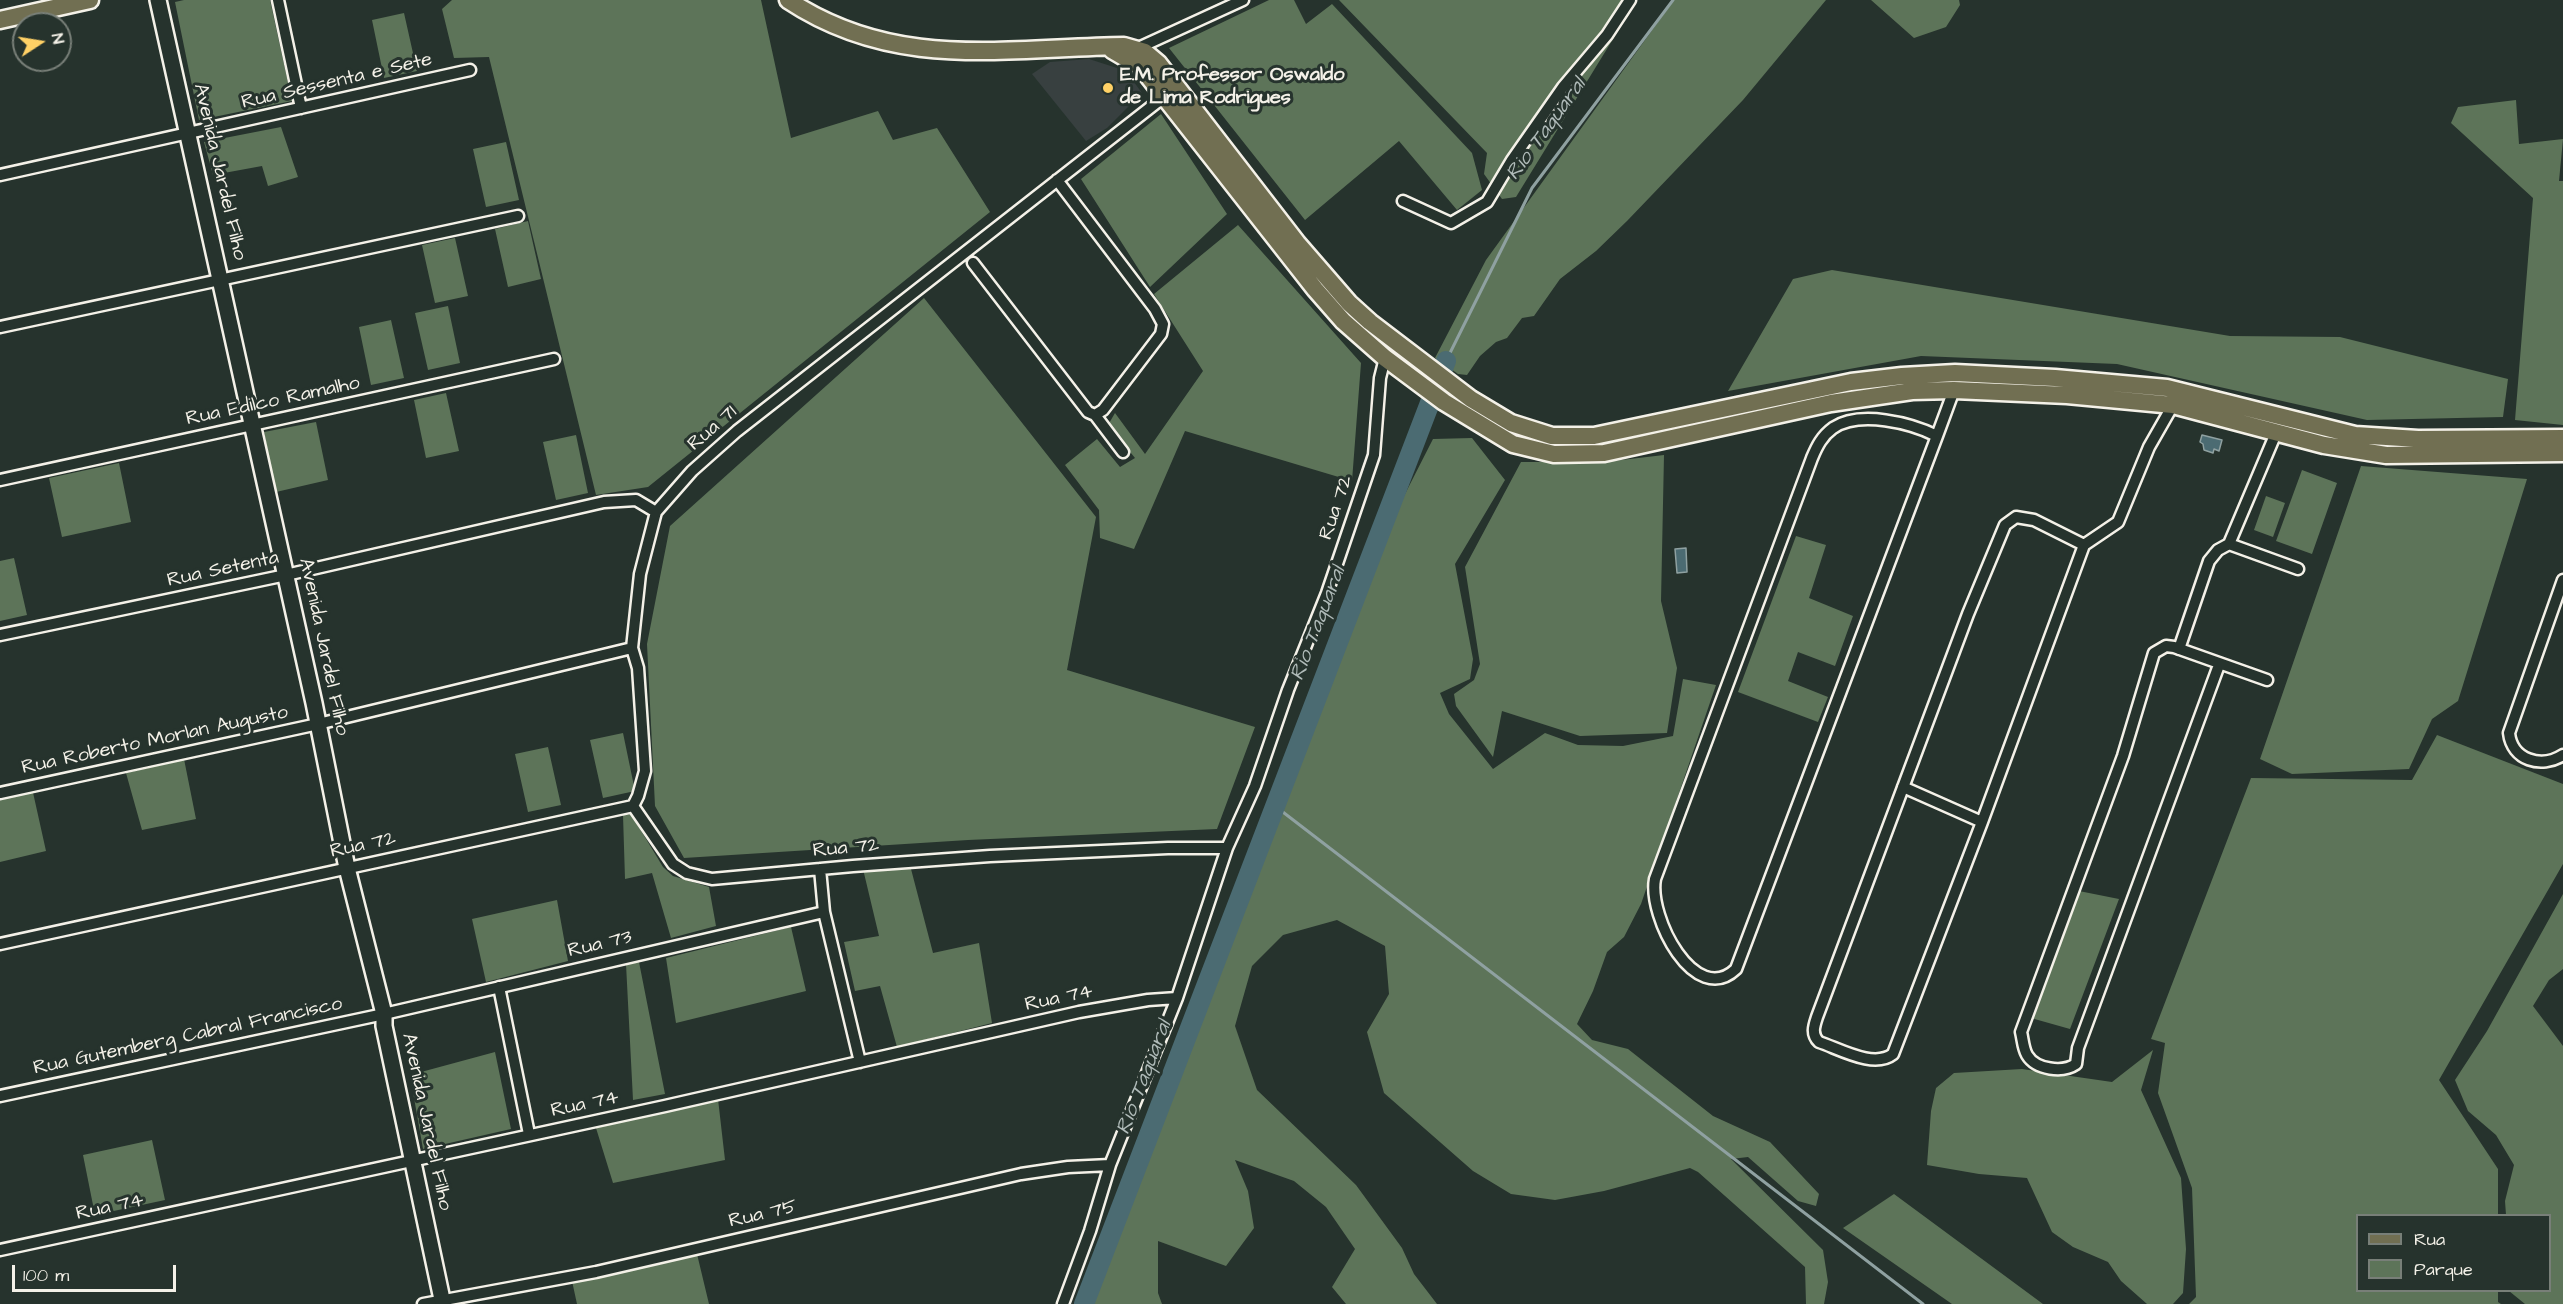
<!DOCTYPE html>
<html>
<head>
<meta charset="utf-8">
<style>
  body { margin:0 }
  #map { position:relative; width:2563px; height:1304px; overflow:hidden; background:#26332d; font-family:"Architects Daughter",sans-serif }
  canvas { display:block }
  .legend { position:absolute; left:2356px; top:1214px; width:195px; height:78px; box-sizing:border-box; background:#26332d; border:2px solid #787f78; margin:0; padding:8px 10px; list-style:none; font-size:18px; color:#f4f1e8 }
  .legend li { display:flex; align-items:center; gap:12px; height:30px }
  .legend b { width:30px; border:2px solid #787f78 }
  .north { position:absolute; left:12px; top:12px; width:60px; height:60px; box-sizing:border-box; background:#26332d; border:2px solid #787f78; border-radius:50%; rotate:78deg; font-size:16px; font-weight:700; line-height:24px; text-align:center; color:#f4f1e8 }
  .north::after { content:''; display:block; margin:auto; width:21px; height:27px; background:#ffd166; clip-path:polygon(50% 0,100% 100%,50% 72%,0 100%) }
  .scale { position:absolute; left:12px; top:1265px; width:164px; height:27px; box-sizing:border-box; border:3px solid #f4f1e8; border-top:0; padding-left:8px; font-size:18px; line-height:21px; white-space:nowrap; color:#f4f1e8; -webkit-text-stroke:4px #26332d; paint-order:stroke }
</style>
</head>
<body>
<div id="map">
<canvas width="2563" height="1304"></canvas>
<ul class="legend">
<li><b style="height:8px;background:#716f52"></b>Rua</li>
<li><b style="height:16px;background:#5d7459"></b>Parque</li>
</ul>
<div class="north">N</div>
<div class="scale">100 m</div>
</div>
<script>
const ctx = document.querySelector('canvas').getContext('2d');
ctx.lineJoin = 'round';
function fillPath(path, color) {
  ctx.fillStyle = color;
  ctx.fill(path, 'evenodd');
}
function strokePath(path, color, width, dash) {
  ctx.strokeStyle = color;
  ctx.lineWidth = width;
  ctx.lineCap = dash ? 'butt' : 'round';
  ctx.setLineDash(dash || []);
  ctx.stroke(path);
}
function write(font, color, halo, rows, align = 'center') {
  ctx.font = font + ' "Architects Daughter",sans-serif';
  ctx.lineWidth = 6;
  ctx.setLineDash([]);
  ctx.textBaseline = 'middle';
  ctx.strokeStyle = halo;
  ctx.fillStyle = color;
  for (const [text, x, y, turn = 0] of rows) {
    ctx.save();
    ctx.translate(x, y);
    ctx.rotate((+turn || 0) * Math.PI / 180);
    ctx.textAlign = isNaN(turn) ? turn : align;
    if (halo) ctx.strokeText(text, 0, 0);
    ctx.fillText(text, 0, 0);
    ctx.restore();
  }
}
fillPath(new Path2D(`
  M1089 59 1117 68 1131 78 1142 93 1107 128 1086 141 1032 74 1050 62Z`), '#384040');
fillPath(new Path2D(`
  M184 0H270L292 101 199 120 175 2Z
  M452 0H761L791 138 878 111 893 140 937 128 990 212 648 487 596 495 489 57 454 58 442 9Z
  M1269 0H1294L1306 24 1332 4 1472 153 1482 190 1457 210 1399 141 1305 220 1169 48Z
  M1339 0H1637L1516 197 1502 199 1484 174 1487 153Z
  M1674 0H1826L1743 100 1627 221 1596 251 1560 279 1534 316 1522 318 1507 338 1496 342 1480 356 1467 375 1458 374 1435 358 1486 260Z
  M1871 0H1959L1960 5 1946 27 1914 38Z
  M404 13 417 71 384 78 372 20Z
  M2516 100 2519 144 2563 139 2559 181H2563V425L2515 420 2533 198 2451 123 2458 107Z
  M1161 114 1227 214 1150 287 1081 179Z
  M281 127 298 177 268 186 262 166 213 175 204 142Z
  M506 142 519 200 486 207 473 149Z
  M528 221 541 279 508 287 495 229Z
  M1238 225 1361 363 1352 481 1185 431 1134 549 1100 538 1099 510 1065 465 1097 439 1120 467 1135 458 1108 425 1115 413 1145 454 1203 371 1154 294Z
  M455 238 468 296 435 303 422 245Z
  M1832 270 2230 336 2340 337 2508 379 2503 417 2367 420 2117 364 1921 356 1728 391 1793 279Z
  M924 298 1096 517 1067 670 1255 727 1217 829 968 840 684 858 655 806 647 644 670 526Z
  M448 306 460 363 428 370 415 313Z
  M391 320 404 378 371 385 359 327Z
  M446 393 459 451 426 458 414 400Z
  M316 422 328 480 276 492 264 432Z
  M576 435 588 493 556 500 543 442Z
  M1472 438 1505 480 1455 564 1473 659 1470 679 1440 693 1449 714 1493 769 1545 733 1578 745 1623 746 1673 736 1683 679 1716 685 1641 904 1624 937 1607 952 1593 991 1577 1024 1592 1040 1628 1049 1713 1116 1770 1142 1819 1194 1816 1206 1798 1201 1748 1157 1731 1159 1823 1250 1828 1282 1824 1304H1806L1805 1267 1698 1172 1690 1168 1604 1191 1555 1200 1511 1194 1473 1171 1384 1093 1367 1032 1389 994 1385 946 1337 920 1283 935 1252 966 1235 1026 1257 1090 1356 1185 1402 1248 1414 1274 1437 1304H1346L1332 1287 1355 1249 1326 1207 1294 1181 1235 1160 1248 1191 1254 1228 1226 1266 1158 1241V1293L1162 1304H1091L1250 861 1283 774 1336 663 1378 547 1433 439Z
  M1664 455 1661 601 1677 668 1667 733 1580 736 1502 711 1493 757 1456 706 1454 694 1474 680 1480 664 1465 567 1521 462H1604Z
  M119 463 131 522 62 537 49 478Z
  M2361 466 2527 479 2458 701 2432 719 2409 769 2292 774 2260 759Z
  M2302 470 2337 483 2312 554 2276 541Z
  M2266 496 2285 503 2273 537 2254 530Z
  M1796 536 1826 545 1809 598 1853 616 1835 666 1798 652 1788 681 1828 697 1818 722 1738 692Z
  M14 558 27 615 0 621V561Z
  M623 733 635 791 603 798 590 740Z
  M2437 735 2563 784V864L2439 1080 2498 1169V1215L2358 1216V1290L2498 1291V1302L2501 1304H2189L2196 1297 2192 1188 2158 1093 2165 1043 2151 1039 2251 778 2412 780Z
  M548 747 561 805 528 812 515 754Z
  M184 759 196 819 142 830 126 773Z
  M32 788 46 851 0 862V795Z
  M631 814 663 867 673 876 709 887 716 926 671 938 652 873 625 879 623 815Z
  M863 869H911L933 953 979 943 992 1023 897 1047 880 986 855 991 844 942 879 936Z
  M2079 891 2119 899 2070 1029 2031 1018Z
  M2563 894V969L2549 980 2533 1006 2563 1046V1304H2525L2509 1291 2550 1290V1216L2506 1215 2505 1201 2514 1165 2496 1135 2468 1111 2455 1080 2487 1031Z
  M557 900 568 961 486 982 472 919Z
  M791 927 806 991 676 1023 666 958Z
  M639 962 665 1094 633 1100 626 964Z
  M2153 1050 2141 1090 2181 1178 2186 1249 2183 1293 2173 1304H2147L2121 1281 2108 1262 2073 1247 2052 1232 2027 1178 1979 1174 1927 1165 1931 1111 1936 1088 1954 1073 2022 1069 2112 1082Z
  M495 1052 511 1129 423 1149 410 1075Z
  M718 1099 725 1160 613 1183 596 1128Z
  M152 1140 165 1200 95 1215 83 1155Z
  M1894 1194 2043 1304H1952L1843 1228Z
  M697 1254 709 1304H577L572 1281Z`), '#5d7459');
const water = new Path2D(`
  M2202 435 2222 440 2219 451 2214 449 2213 453 2204 450 2203 444 2200 442Z
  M1686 548 1687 572 1677 573 1675 549Z`);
fillPath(water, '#4b6b72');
strokePath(water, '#8fa1a1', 1.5);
strokePath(new Path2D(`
  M1446 361 1532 188 1673 0
  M1275 806 1923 1304`), '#8fa1a1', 3);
strokePath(new Path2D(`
  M1084 1304 1446 361`), '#4b6b72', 20);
const street = new Path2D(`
  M278 0 301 108
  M1136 49 1243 0
  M0 175 470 70
  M1403 201 1451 223 1487 202 1512 160 1563 87 1607 35 1630 0
  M973 263 1088 412 1095 415 1103 410 1161 334 1163 324 1155 309 1057 180
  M0 327 518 216
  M1095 415 1123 452
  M1937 436C1911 423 1860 410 1833 428 1822 436 1817 446 1812 458L1655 879C1648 917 1695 1008 1736 969L1937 436 1954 390
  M0 480 554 359
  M2229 544 2298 569
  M2084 545 2034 520 2016 517 2005 525 1968 614 1817 1017C1814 1026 1811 1034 1819 1042 1840 1049 1874 1069 1893 1054L1982 822 2084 545 2118 522 2149 447 2173 405
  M2563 580 2509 733C2512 760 2541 769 2563 755
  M0 635 286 575 604 502 636 500 656 512
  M2179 649 2209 561 2218 550 2229 544 2276 433
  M2219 665 2078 1048 2076 1064C2063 1073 2036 1070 2027 1055 2023 1048 2023 1040 2021 1032L2123 756 2154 653 2166 646 2174 647 2267 680
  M1903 787 1982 822
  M0 793 318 724 632 648
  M633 806 638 796 645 771 638 668 632 648 640 574 656 512 692 471 737 431 1165 96
  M633 806 673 864 687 873 712 879 853 866 990 856 1168 848H1227
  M820 869 824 912 860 1062
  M0 944 633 806
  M499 987 529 1134
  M0 1096 384 1014 824 912
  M0 1250 665 1106 1079 1012 1148 1000 1177 998
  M423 1304 596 1272 1021 1174 1068 1167 1110 1165
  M1063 1304 1090 1231 1110 1165 1177 998 1227 848 1255 786 1288 690 1327 593 1374 455 1380 378 1385 358`);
const secondary = new Path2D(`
  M158 0 314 703 347 868 384 1014V1026L443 1304`);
const primary = new Path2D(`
  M788 0C895 71 1004 48 1124 46L1145 52 1158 63 1297 243 1349 303 1370 322 1471 399 1511 423 1552 436H1594L1851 382 1902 376 1955 373 2055 378 2167 388 2355 435 2418 439 2563 438
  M0 20 90 0
  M1112 50 1141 67 1315 289 1343 321 1385 358 1444 402 1513 444 1554 454 1604 453 1831 403 1912 391 1954 390 2067 395 2173 405 2324 445 2386 455 2563 453`);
strokePath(street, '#f4f1e8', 15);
strokePath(secondary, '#f4f1e8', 20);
strokePath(primary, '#f4f1e8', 21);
strokePath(street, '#26332d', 10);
strokePath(secondary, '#26332d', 15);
strokePath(primary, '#716f52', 16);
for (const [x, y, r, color] of [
  [1108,88,6,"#ffd166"]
]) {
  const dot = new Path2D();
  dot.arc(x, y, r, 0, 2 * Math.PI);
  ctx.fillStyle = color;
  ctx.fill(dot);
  strokePath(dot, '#26332d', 2);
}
write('bold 20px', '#f4f1e8', '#26332d', [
  ["E.M. Professor Oswaldo",1120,76],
  ["de Lima Rodrigues",1120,99]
], 'left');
write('20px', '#f4f1e8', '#26332d', [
  ["Rua Sessenta e Sete",337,82,-13],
  ["Avenida Jardel Filho",219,172,77],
  ["Rua Edilco Ramalho",273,402,-12],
  ["Rua 71",713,429,-41],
  ["Rua 72",1337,508,-71],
  ["Rua Setenta",223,570,-12],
  ["Avenida Jardel Filho",323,647,78],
  ["Rua Roberto Morlan Augusto",155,741,-12],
  ["Rua 72",363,846,-12],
  ["Rua 72",846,849,-5],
  ["Rua 73",600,945,-13],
  ["Rua 74",1059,999,-12],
  ["Rua Gutemberg Cabral Francisco",188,1037,-12],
  ["Rua 74",585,1105,-12],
  ["Avenida Jardel Filho",426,1122,78],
  ["Rua 74",110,1208,-12],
  ["Rua 75",763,1215,-13]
]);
write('italic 21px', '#b0bbb9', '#26332d', [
  ["Rio Taquaral",1547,130,-54],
  ["Rio Taquaral",1319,624,-69],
  ["Rio Taquaral",1145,1078,-69]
]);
</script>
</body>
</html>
